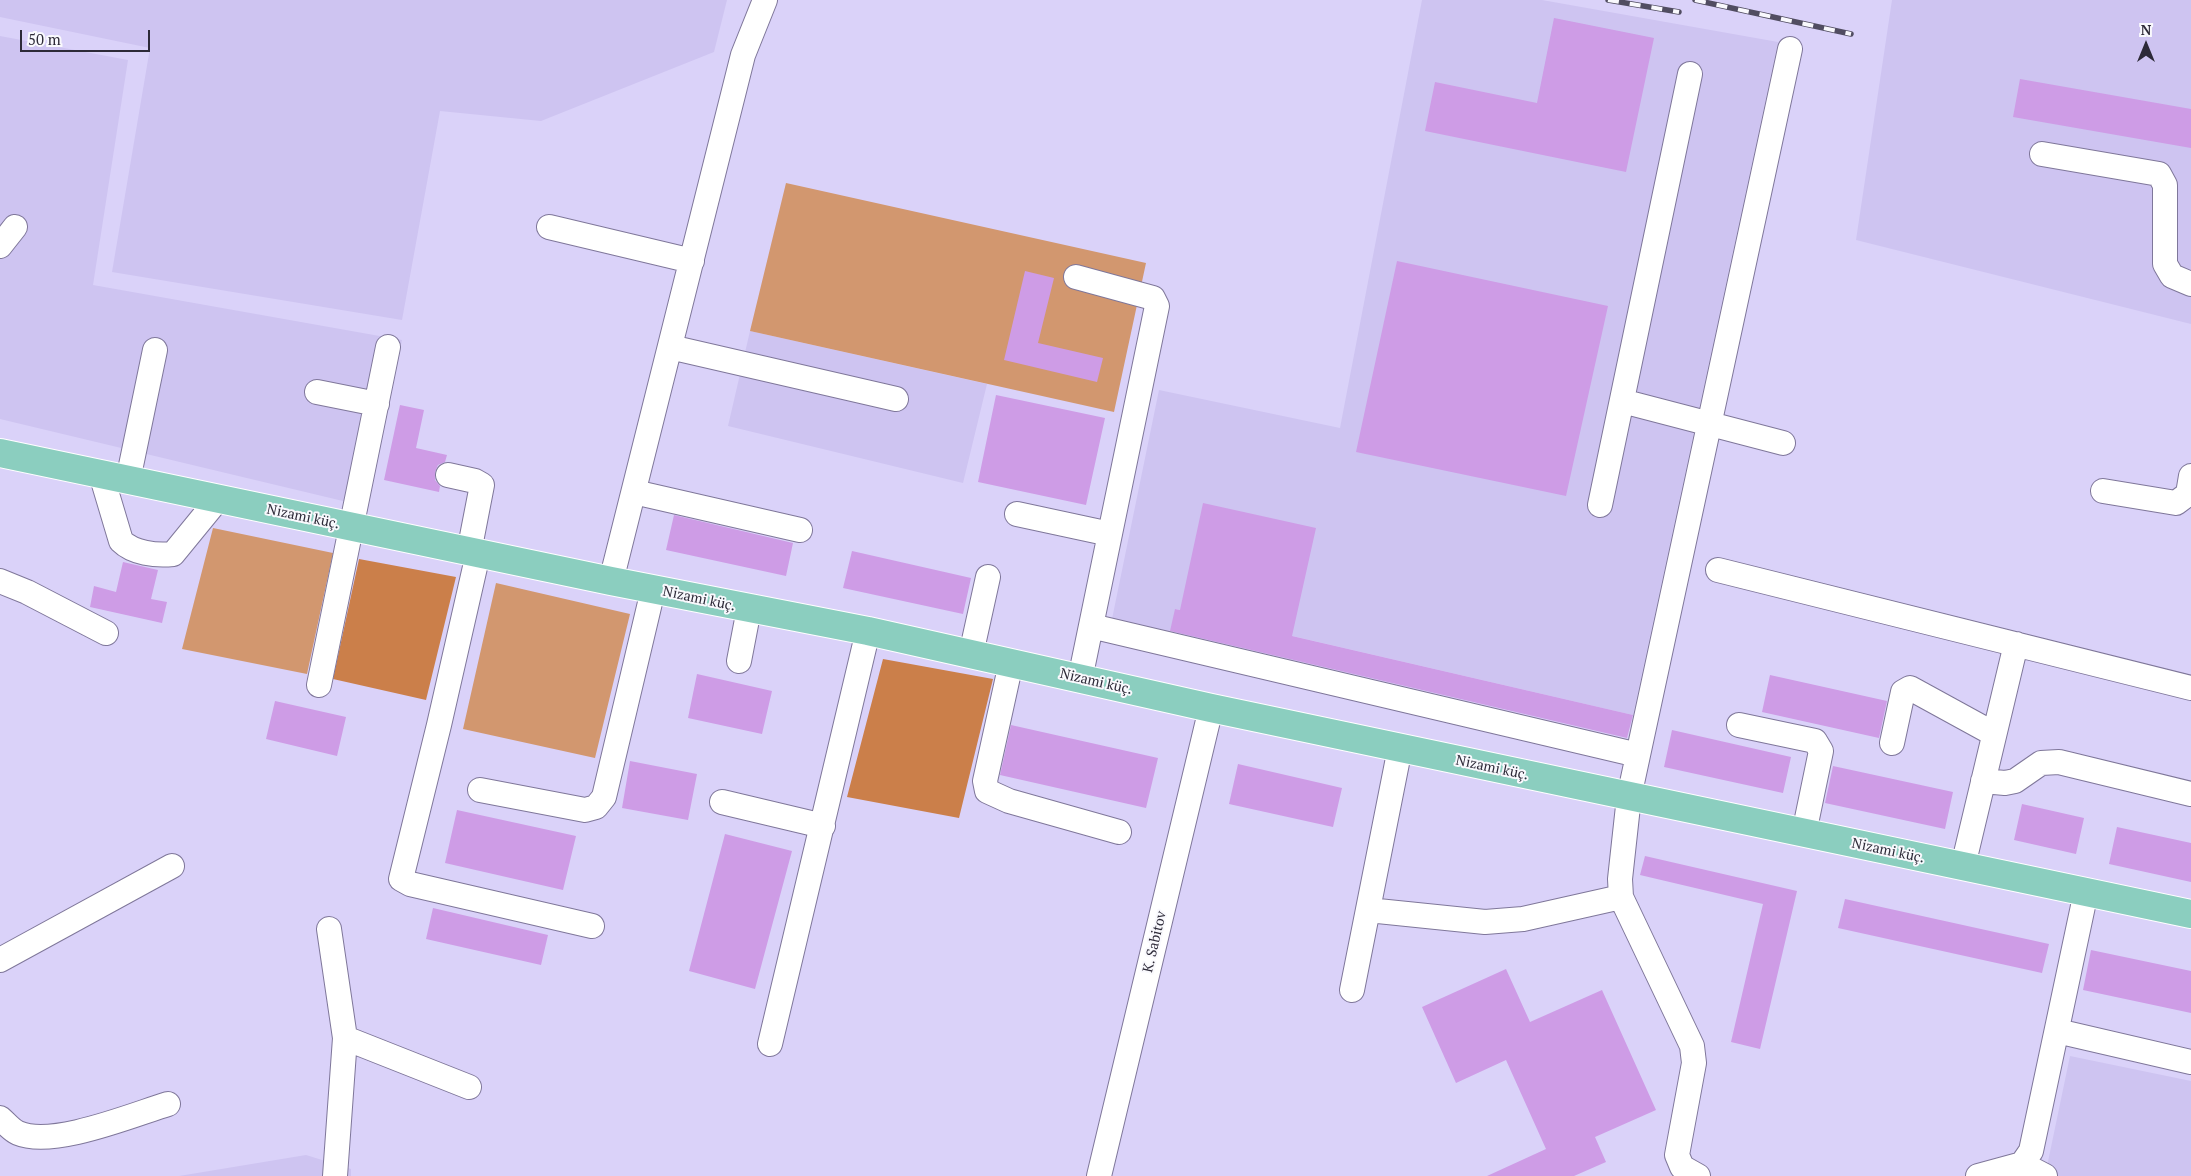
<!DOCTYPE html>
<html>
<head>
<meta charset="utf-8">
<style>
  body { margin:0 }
  #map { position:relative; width:2191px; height:1176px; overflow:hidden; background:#dad2f9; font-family:"PT Serif",serif }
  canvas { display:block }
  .north { position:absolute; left:2121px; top:20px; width:50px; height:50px; -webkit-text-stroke:4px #f9f9fd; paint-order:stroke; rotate:0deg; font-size:14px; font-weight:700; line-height:20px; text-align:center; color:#2d2a38 }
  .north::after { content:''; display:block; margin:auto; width:18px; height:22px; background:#2d2a38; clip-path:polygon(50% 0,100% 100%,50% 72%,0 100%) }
  .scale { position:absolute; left:20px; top:30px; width:130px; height:22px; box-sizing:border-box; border:2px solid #2d2a38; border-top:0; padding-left:6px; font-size:15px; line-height:18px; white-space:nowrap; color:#2d2a38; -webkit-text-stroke:4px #f9f9fd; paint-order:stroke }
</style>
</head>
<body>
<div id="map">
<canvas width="2191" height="1176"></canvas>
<div class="north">N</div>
<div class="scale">50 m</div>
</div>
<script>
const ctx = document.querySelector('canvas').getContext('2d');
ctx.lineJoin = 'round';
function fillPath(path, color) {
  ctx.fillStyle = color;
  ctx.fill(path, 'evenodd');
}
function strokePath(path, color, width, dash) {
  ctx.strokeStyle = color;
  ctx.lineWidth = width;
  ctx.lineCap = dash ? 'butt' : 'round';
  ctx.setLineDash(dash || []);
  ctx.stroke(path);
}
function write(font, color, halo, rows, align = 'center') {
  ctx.font = font + ' "PT Serif",serif';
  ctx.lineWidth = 4;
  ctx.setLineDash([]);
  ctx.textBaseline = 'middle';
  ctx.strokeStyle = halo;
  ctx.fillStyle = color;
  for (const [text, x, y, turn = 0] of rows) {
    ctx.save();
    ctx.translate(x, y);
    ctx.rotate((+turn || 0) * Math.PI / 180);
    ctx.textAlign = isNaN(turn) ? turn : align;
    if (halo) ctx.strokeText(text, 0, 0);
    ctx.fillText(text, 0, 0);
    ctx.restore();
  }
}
fillPath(new Path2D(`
  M0 0H727L714 52 541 121 440 111 402 320 112 272 150 48 0 17Z
  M1422 0H1542L1778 42 1633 715 1176 609 1170 633 1112 619 1159 390 1340 428Z
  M1892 0H2191V324L1856 240Z
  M0 36 128 60 93 285 402 340 368 507 0 419Z
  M750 331 987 384 963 483 728 426Z
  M2070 1056 2191 1081V1176H2045Z
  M306 1155 351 1169V1176H179Z`), '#cec4f1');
fillPath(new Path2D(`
  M786 183 1146 263 1114 412 750 331Z
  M213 528 333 553 307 674 182 649Z
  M496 583 630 614 595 758 463 729Z`), '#d2976f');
fillPath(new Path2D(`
  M359 559 456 577 426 700 333 679Z
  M883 659 993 679 959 818 847 797Z`), '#cb7f4a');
fillPath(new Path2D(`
  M1554 18 1654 38 1626 172 1425 131 1435 82 1537 103Z
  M2020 79 2191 109V148L2013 117Z
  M1397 261 1608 306 1566 496 1356 452Z
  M1025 271 1054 278 1038 343 1103 358 1097 382 1004 360Z
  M996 395 1105 418 1086 505 978 482Z
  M400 405 424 410 416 448 447 455 445 462 438 465 435 472V480L440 486 439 492 384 480Z
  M1203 503 1316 528 1292 636 1633 715 1627 738 1170 631 1175 609 1180 610Z
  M674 515 793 543 786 576 666 550Z
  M852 551 971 578 963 614 843 588Z
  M123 562 158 570 151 599 167 602 162 623 90 607 94 586 116 592Z
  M697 674 772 691 762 734 688 718Z
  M1770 675 1887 701 1879 738 1762 712Z
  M275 701 346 717 337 756 266 739Z
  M1011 725 1158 758 1146 808 1000 775Z
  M1672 730 1791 757 1783 793 1664 767Z
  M630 761 697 774 688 820 622 808Z
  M1238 764 1342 788 1333 827 1229 804Z
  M1833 766 1953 792 1945 829 1825 803Z
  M2022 804 2084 818 2076 854 2014 840Z
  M457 810 576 836 563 890 445 863Z
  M2117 827 2191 843V882L2109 864Z
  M725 834 792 851 755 989 689 971Z
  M1645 856 1797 891 1760 1049 1731 1042 1763 904 1640 875Z
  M1845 899 2049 944 2042 973 1838 928Z
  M433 908 548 935 541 965 426 939Z
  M2091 950 2191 971V1013L2083 990Z
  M1506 969 1530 1022 1602 990 1656 1110 1595 1137 1606 1162 1574 1176H1487L1546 1149 1506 1060 1456 1083 1422 1007Z`), '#ce9ce6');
const minor = new Path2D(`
  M2042 154 2159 174 2165 185V264L2172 276 2191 284
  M549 227 692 261
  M0 246 15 227
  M1076 277 1153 298 1157 306 1080 679
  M670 347 896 399
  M317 392 377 404
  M1622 401 1783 443
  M101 474 121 541C133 553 156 556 173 554L218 499
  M448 475 475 481 482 485 469 552
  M128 480 155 350
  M2103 491 2176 503 2188 494 2191 476
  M634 492 800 530
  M1600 505 1690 74
  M1017 514 1110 534
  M478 554 439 725 401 879 410 884 592 926
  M1718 570 2191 688
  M0 581 27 592 106 633
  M611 581 743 55 765 0
  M1091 626 1638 755
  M971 654 988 577
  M739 661 749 609
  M1011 663 985 781 987 791 1009 801 1119 832
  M319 685 388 347
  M1739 725 1815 741 1821 751 1804 833
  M1892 743 1903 692 1910 688 1994 734
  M1983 781 2005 783 2015 781 2041 763 2059 762 2191 794
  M480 790 585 810 596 807 604 797 653 590
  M722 802 823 826
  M1963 866 2016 644
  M1368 910 1485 922 1523 919 1621 897
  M329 929 345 1038 335 1176
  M0 960 172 866
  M1352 990 1400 748
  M2057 1031 2191 1062
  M345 1038 469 1087
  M770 1044 868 631
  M0 1118C5 1122 11 1130 18 1133 53 1148 132 1115 168 1104
  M2022 1164 2045 1176
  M1099 1176 1211 708
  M1698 1176 1682 1167 1677 1155 1694 1063 1692 1046 1621 897 1620 879 1629 797 1790 49
  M1978 1176 2022 1164 2031 1151 2086 892`);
const major = new Path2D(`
  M0 453 611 581 868 631 1211 708 2191 914`);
strokePath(minor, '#7f779a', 26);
strokePath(major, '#fff', 30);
strokePath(minor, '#fff', 24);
strokePath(major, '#8bcebf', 28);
const rail = new Path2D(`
  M1608 0 1679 12
  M1695 0 1851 34`);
strokePath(rail, '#514d61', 5.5);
strokePath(rail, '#f9f9fd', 4, [11]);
write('14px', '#2d2a38', '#f9f9fd', [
  ["Nizami küç.",303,517,12],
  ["Nizami küç.",699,599,12],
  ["Nizami küç.",1096,682,13],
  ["Nizami küç.",1492,768,12],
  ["Nizami küç.",1888,851,12],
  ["K. Sabitov",1155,942,-77]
]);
</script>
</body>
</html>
